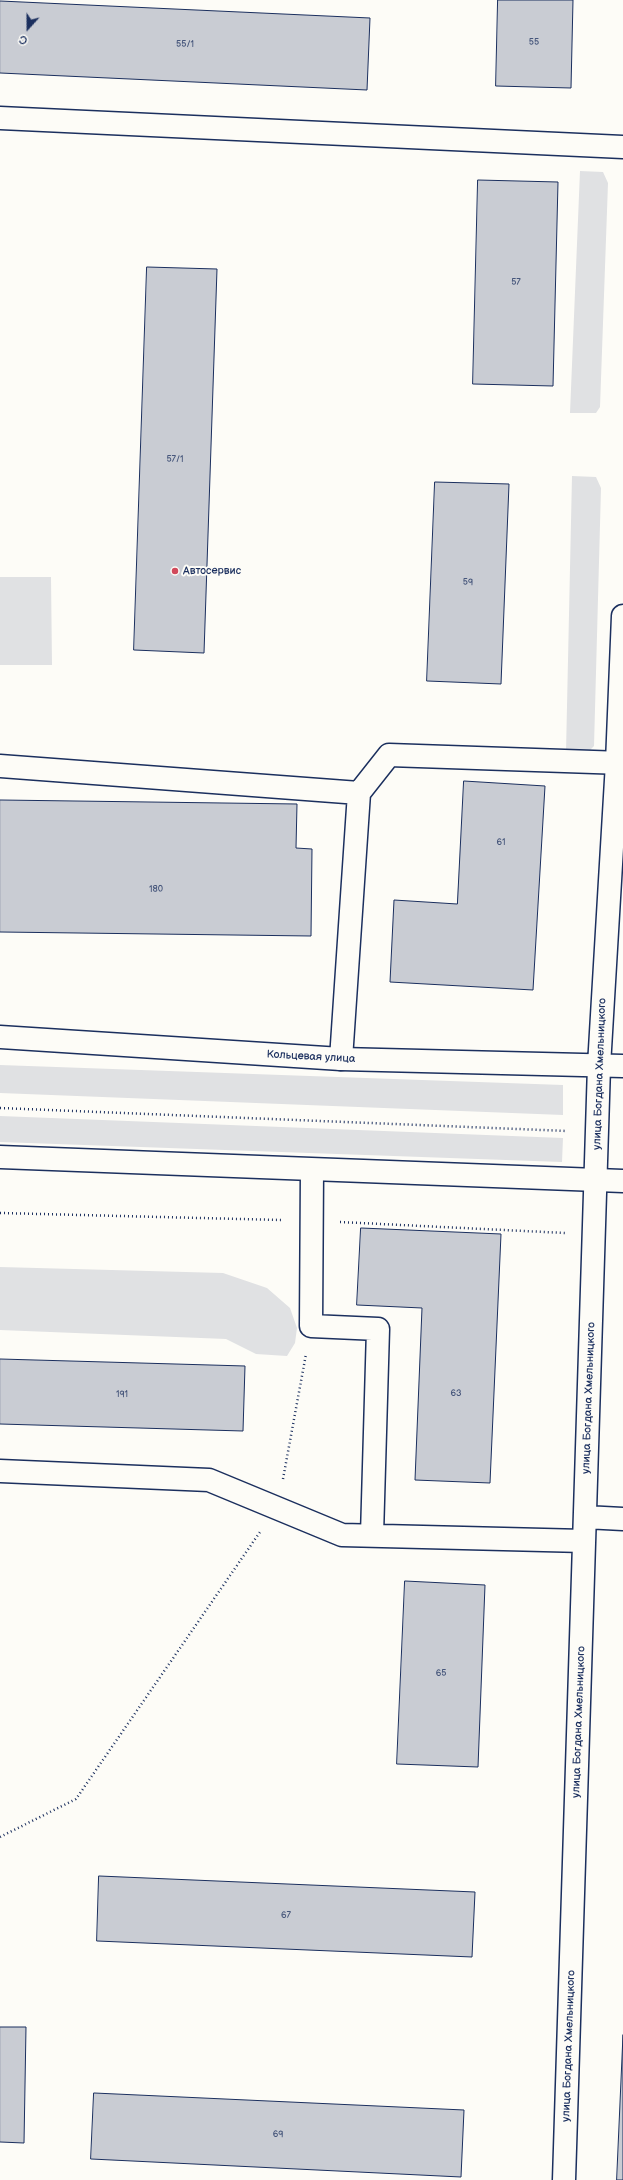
<!DOCTYPE html>
<html>
<head>
<meta charset="utf-8">
<style>
  body { margin:0 }
  #map { position:relative; width:623px; height:2180px; overflow:hidden; background:#fdfcf7; font-family:"Balsamiq Sans",sans-serif }
  canvas { display:block }
  .north { position:absolute; left:8px; top:8px; width:40px; height:40px; -webkit-text-stroke:3px #fdfcf7; paint-order:stroke; rotate:201deg; font-size:11px; font-weight:700; line-height:16px; text-align:center; color:#1b2f5e }
  .north::after { content:''; display:block; margin:auto; width:14px; height:18px; background:#1b2f5e; clip-path:polygon(50% 0,100% 100%,50% 72%,0 100%) }
</style>
</head>
<body>
<div id="map">
<canvas width="623" height="2180"></canvas>
<div class="north">С</div>
</div>
<script>
const ctx = document.querySelector('canvas').getContext('2d');
ctx.lineJoin = 'round';
function fillPath(path, color) {
  ctx.fillStyle = color;
  ctx.fill(path, 'evenodd');
}
function strokePath(path, color, width, dash) {
  ctx.strokeStyle = color;
  ctx.lineWidth = width;
  ctx.lineCap = dash ? 'butt' : 'round';
  ctx.setLineDash(dash || []);
  ctx.stroke(path);
}
function write(font, color, halo, rows, align = 'center') {
  ctx.font = font + ' "Balsamiq Sans",sans-serif';
  ctx.lineWidth = 4;
  ctx.setLineDash([]);
  ctx.textBaseline = 'middle';
  ctx.strokeStyle = halo;
  ctx.fillStyle = color;
  for (const [text, x, y, turn = 0] of rows) {
    ctx.save();
    ctx.translate(x, y);
    ctx.rotate((+turn || 0) * Math.PI / 180);
    ctx.textAlign = isNaN(turn) ? turn : align;
    if (halo) ctx.strokeText(text, 0, 0);
    ctx.fillText(text, 0, 0);
    ctx.restore();
  }
}
fillPath(new Path2D(`
  M580 171 603 172 608 183 600 407 596 413H570Z
  M572 476 596 477 601 488 594 746 588 752H566Z
  M0 577H51L52 665H0Z
  M0 1065 563 1085V1115L0 1093Z
  M0 1116 563 1138 562 1162 0 1142Z
  M0 1267 223 1273 267 1288 290 1308 297 1328 295 1343 287 1356 256 1354 226 1339 0 1330Z`), '#e0e1e3');
const building = new Path2D(`
  M498 0H573L571 88 496 86Z
  M0 1 370 18 367 90 0 73Z
  M478 180 558 182 553 386 473 384Z
  M147 267 217 269 204 653 134 650Z
  M435 482 509 484 501 684 427 681Z
  M464 781 545 786 533 990 390 982 394 900 457 904Z
  M0 800 297 804 296 848 312 849 311 936 0 932Z
  M361 1228 501 1234 490 1483 415 1480 422 1308 357 1305Z
  M0 1359 245 1366 243 1431 0 1424Z
  M405 1581 485 1585 478 1767 397 1764Z
  M99 1876 475 1892 472 1957 97 1941Z
  M0 2027H26L24 2143 0 2142Z
  M623 2035V2180H617Z
  M94 2093 464 2110 461 2177 91 2159Z`);
fillPath(building, '#c9ccd3');
strokePath(building, '#1b2f5e', 1);
const minor = new Path2D(`
  M0 118 623 147
  M0 766 359 793
  M341 1059 359 793 389 755 623 763
  M312 1170 311 1326 378 1329 372 1535
  M0 1471 209 1480 342 1535 584 1541
  M585 1517 623 1519
  M564 2180 599 1066`);
const major = new Path2D(`
  M0 1037 341 1059 623 1066
  M599 1066 617 763 623 616
  M0 1157 623 1181`);
strokePath(minor, '#1b2f5e', 25);
strokePath(major, '#1b2f5e', 25);
strokePath(new Path2D(`
  M0 1108 567 1131
  M0 1213 281 1220
  M340 1222 565 1233
  M283 1479 306 1354
  M0 1837 76 1799 260 1532`), '#1b2f5e', 2.5, [1, 3]);
strokePath(minor, '#fdfcf7', 22);
strokePath(major, '#fdfcf7', 22);
for (const [x, y, r, color] of [
  [175,571,4,"#d1495b"]
]) {
  const dot = new Path2D();
  dot.arc(x, y, r, 0, 2 * Math.PI);
  ctx.fillStyle = color;
  ctx.fill(dot);
  strokePath(dot, '#fdfcf7', 1.5);
}
write('9px', '#46567b', null, [
  ["55",534,43],
  ["55/1",185,45],
  ["57",516,283],
  ["57/1",175,460],
  ["59",468,583],
  ["61",501,843],
  ["180",156,890],
  ["63",456,1394],
  ["191",122,1395],
  ["65",441,1674],
  ["67",286,1916],
  ["69",278,2135]
]);
write('11px', '#1b2f5e', '#fdfcf7', [
  ["Автосервис",183,571]
], 'left');
write('11px', '#1b2f5e', '#fdfcf7', [
  ["Кольцевая улица",311,1057,3],
  ["улица Богдана Хмельницкого",600,1074,-88],
  ["улица Богдана Хмельницкого",589,1398,-88],
  ["улица Богдана Хмельницкого",579,1722,-88],
  ["улица Богдана Хмельницкого",569,2046,-88]
]);
</script>
</body>
</html>
